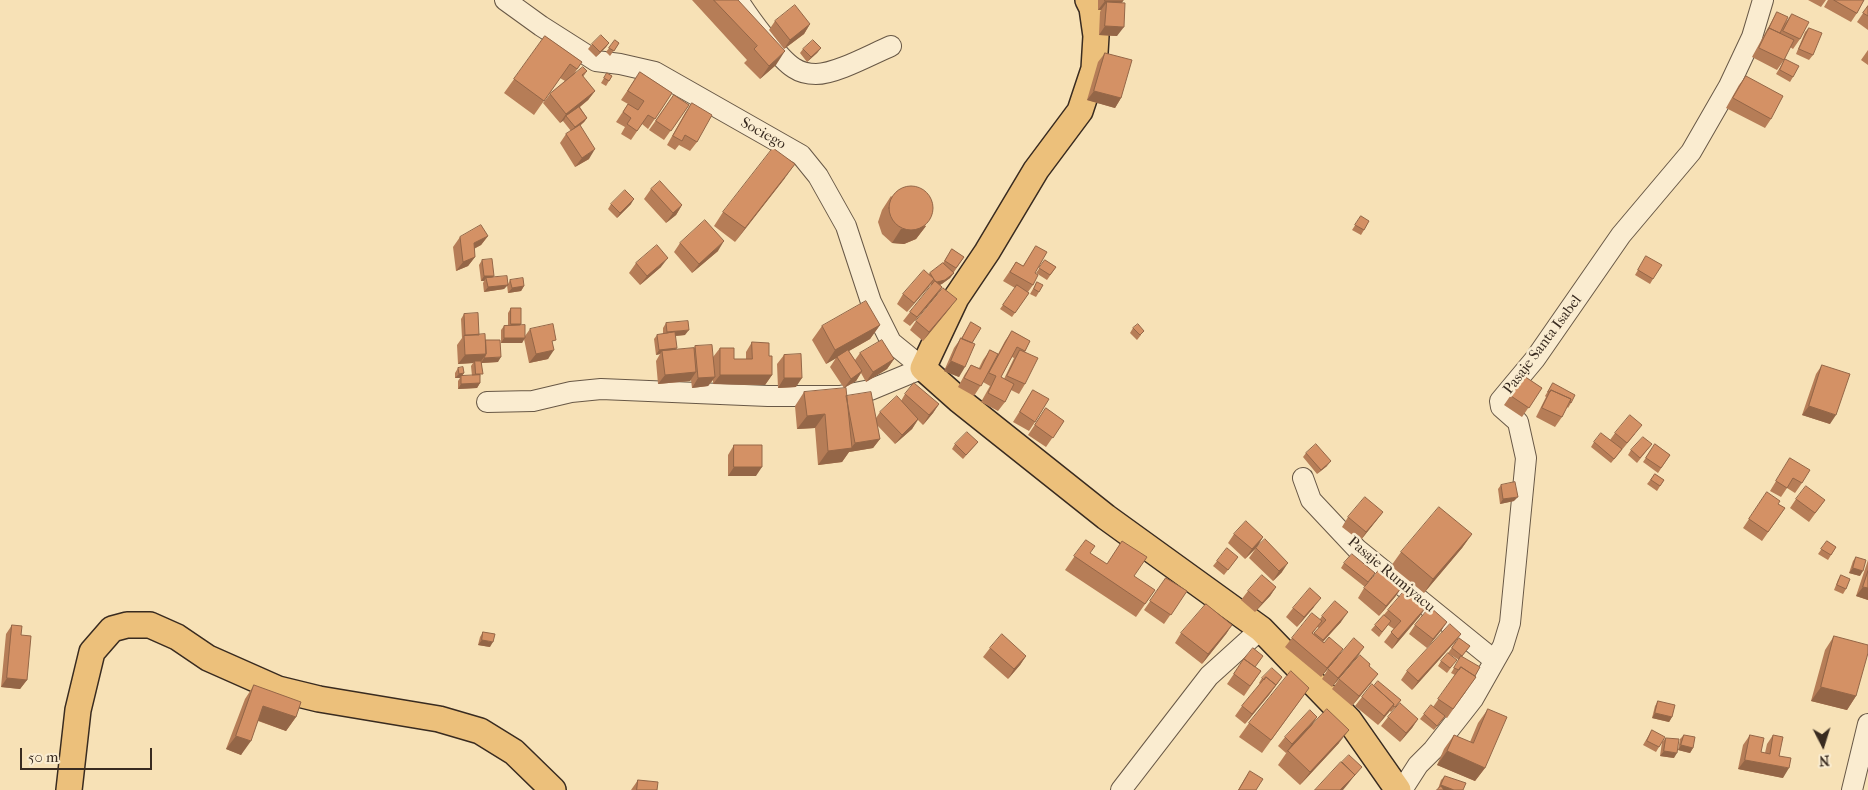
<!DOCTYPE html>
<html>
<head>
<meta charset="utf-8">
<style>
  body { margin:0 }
  #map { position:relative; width:1868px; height:790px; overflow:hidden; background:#f7e1b6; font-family:"IM FELL French Canon",serif }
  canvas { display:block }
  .north { position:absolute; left:1798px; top:720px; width:50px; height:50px; -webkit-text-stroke:4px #faecd0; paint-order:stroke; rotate:175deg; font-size:14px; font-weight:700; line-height:20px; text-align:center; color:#392b20 }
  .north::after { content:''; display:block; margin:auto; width:18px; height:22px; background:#392b20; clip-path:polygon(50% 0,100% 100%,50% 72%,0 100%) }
  .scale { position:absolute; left:20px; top:748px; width:132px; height:22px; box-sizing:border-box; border:2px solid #392b20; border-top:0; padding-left:6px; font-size:15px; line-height:18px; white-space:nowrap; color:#392b20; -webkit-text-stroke:4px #faecd0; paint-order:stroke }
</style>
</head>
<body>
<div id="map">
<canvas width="1868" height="790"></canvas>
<div class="north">N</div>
<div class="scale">50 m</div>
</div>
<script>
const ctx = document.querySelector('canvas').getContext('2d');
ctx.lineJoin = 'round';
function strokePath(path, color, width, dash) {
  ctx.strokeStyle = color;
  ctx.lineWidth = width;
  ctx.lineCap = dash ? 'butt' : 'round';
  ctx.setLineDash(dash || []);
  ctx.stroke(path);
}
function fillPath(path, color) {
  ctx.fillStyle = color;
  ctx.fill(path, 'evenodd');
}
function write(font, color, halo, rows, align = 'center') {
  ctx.font = font + ' "IM FELL French Canon",serif';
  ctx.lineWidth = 5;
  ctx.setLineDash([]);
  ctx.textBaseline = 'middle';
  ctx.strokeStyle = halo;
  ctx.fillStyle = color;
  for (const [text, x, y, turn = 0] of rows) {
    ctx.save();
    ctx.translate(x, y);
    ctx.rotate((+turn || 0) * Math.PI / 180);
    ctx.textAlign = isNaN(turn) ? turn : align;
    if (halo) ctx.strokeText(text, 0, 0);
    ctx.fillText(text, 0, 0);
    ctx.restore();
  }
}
const minor = new Path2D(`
  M738 0C748 16 779 59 794 68 800 72 809 74 816 74 836 74 872 54 891 46
  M487 402 533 401 571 392 601 389 768 396H840L870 390 923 368 891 342 871 302 846 226 818 176 801 155 655 72 620 64 596 61 541 26 505 0
  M1303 478 1311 500 1357 549 1494 660
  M1121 790 1209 676 1261 629
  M1402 790 1418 765 1433 750 1473 699 1503 646 1510 623 1526 458 1518 422 1501 407 1500 401 1535 359 1621 235 1691 152 1729 86 1752 37 1763 0
  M1852 790 1868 724`);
const major = new Path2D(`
  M1088 0 1092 8 1096 36 1094 69 1080 111 1036 170 987 252 956 298 923 368 959 400 1106 517 1261 629 1349 720 1398 790
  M69 790 78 710 92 652 112 629 127 625H150L177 637 208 658 278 689 319 699 439 719 480 731 514 752 553 790`);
strokePath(minor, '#685846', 22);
strokePath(major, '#392b20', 28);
strokePath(minor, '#faecd0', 20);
strokePath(major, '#ecc07b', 25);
fillPath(new Path2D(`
  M692 0H738L776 65 760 79 744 63 747 60Z
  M1098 0H1123L1121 3 1117 36 1099 35 1100 12 1101 10H1098Z
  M1808 0H1826L1821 7Z
  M1828 0H1864L1857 13 1851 22 1824 7Z
  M1868 6V30L1857 22Z
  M1777 12 1785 23 1792 14 1800 39 1793 49 1790 47 1784 60 1777 70 1752 57 1774 17Z
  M775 21 810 24 804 34 784 49 769 30Z
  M1809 28 1813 55 1809 60 1796 54 1805 32Z
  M545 36 582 62 574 74 587 71 583 77 595 91 588 100 580 107 587 118 584 122 580 126 589 159 575 167 560 143 566 134 571 131 563 121 564 120 560 123 543 103 550 94 565 81 560 78 534 115 504 93Z
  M615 40 619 43 610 56 606 52Z
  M609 43 606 47 596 57 588 49 592 44Z
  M821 48 817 53 807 62 800 53 803 49Z
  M1868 50V65L1861 60Z
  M1105 53 1121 98 1115 108 1087 100 1098 62Z
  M1785 59 1793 77 1790 82 1776 74Z
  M640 72 672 93 648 129 642 124 631 140 621 134 625 127 616 122 628 104 621 100Z
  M607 73 612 76 606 86 601 83Z
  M1746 76 1771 119 1765 128 1726 108 1739 85Z
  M674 95 689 105 664 140 649 130Z
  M692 103 697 142 690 151 679 145 675 150 667 145 685 113Z
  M785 178 735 242 714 226 723 212Z
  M651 189 682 205 676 215 666 223 644 199Z
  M891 196 926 226 916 239 904 244 892 243 882 234 878 222 882 210Z
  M611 204H631L617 218 608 209Z
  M1361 216 1364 230 1361 235 1352 230Z
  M488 236 481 245 474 249 475 257 468 266 456 271 453 247 460 237Z
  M680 243 718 251 692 273 674 252Z
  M1036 246 1035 273 1033 285 1028 292 1029 293 1012 317 1000 309 1015 288 1003 281 1016 262 1023 266Z
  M952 249 964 257 950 278 940 285 942 287 936 296 910 326 903 321 910 312 932 286 930 284 907 312 897 304 903 294 943 263Z
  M1646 256 1653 279 1650 284 1635 275Z
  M482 260 492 277 508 284 510 280 524 286 521 291 508 293 507 285 504 289 484 292 483 283 484 281H481L479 265Z
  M1045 260 1056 267 1047 280 1036 273Z
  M636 263 661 267 640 285 629 273Z
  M1037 282 1039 292 1036 297 1030 294Z
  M511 308 521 324 520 325 525 336 530 329 553 345 548 359 529 363 524 339 522 343H501V330L504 326H508V313Z
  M950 308 923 341 910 330 916 321Z
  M464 314 479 335 486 340 498 362 482 363 480 377V383L477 388 458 389V381L460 378H455V373L458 368 464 373 462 376H472L471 366 473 363 458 364 457 345 462 338 461 319Z
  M971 322 972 343 959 377 944 371 954 348 961 338V339Z
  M666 323 685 335 675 336V350L694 348 695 346 713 357 720 348 734 359H746V352L752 342 769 356 772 375 765 385 713 384V380L708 386 692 388 691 380 690 381 658 384 656 361 660 354 656 355 654 339 657 335 663 334V328Z
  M880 325 870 339 849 351 855 360 860 353 894 359 887 369 866 382 861 373 856 381 844 388 830 367 836 358 826 364 812 340 822 326Z
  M1133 328 1141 335 1137 340 1130 333Z
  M1012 331 1030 341 1025 352V384L1019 394 1011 390 1005 402 998 411 981 402 990 386 983 382 974 396 958 387 965 374 971 365 979 368 983 360 990 350 998 354 1005 341ZM1012 357 1014 358 1004 379 1001 377Z
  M784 355 796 387 778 388 777 364Z
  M1822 365 1830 424 1802 415 1816 374Z
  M1524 376 1542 388 1522 417 1504 405Z
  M1553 383 1571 403 1568 408 1567 407 1562 417 1555 427 1536 417 1546 397 1545 396Z
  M1033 390 1035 422 1029 431 1013 422Z
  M804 392 846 396 876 418 880 412 901 401 905 394 939 404 933 413 923 425 918 420 912 429 895 444 877 425 880 439 873 448 849 452 842 462 818 465 815 428 797 429 795 406Z
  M1046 408 1064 421 1046 447 1028 435Z
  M1615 433 1635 434 1611 463 1591 447 1594 442 1610 440Z
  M978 442 963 459 952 449 955 444Z
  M1652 444 1637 463 1628 455 1631 450Z
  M1655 444 1670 455 1658 473 1643 462Z
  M734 445 756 476H728V455Z
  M1306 453 1327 466 1317 474 1303 457Z
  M1790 458 1802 483 1795 493 1787 488 1781 497 1770 491Z
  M1655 474 1664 480 1657 491 1647 484Z
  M1501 485 1514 501 1500 504 1498 489Z
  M1767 492 1778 504 1785 508 1762 541 1743 528Z
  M1796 499 1825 500 1809 522 1790 508Z
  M1383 512 1376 521 1360 541 1342 527 1348 517Z
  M1234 534 1263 537 1257 547 1245 559 1228 543Z
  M1472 534 1462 548 1424 593 1391 566 1401 552Z
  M1086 540 1090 553 1106 564 1134 576 1155 590 1136 617 1065 570Z
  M1827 541 1836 547 1828 560 1818 554Z
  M1256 548 1282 572 1273 581 1249 558Z
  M1238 557 1224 575 1213 566 1217 561Z
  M1856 557 1860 576 1849 573 1853 561Z
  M1868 560V600L1856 596Z
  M1344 563 1372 578 1365 587 1341 568Z
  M1841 575 1846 589 1843 594 1834 590 1838 580Z
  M1166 578 1187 591 1164 624 1144 610Z
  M1276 587 1270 596 1255 612 1241 600 1248 591Z
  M1402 587 1395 597 1379 616 1358 598 1364 588Z
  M1314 607 1297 627 1286 617 1293 608Z
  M1388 610 1420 616 1392 649 1384 642 1394 629 1388 625 1379 637 1371 630Z
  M1322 616 1341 622 1323 642 1337 658 1321 677 1285 647 1292 638 1320 619ZM1317 627 1319 628 1314 634 1313 633Z
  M1447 622 1427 648 1409 634 1415 625Z
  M12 625 21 635 27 680 20 689 1 687 6 634Z
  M1232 625 1226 634 1202 664 1175 643 1181 633Z
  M483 632 490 647 478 645 480 637Z
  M1461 634 1454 643 1412 690 1401 680 1407 671Z
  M1834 636 1856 696 1847 710 1811 701 1825 650Z
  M1459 638 1470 646 1462 656 1476 677 1447 718 1445 717 1434 730 1420 719 1424 714 1433 707 1455 675 1451 673 1459 660 1448 653Z
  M990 648 1026 656 1020 665 1008 679 983 657Z
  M1358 656 1332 687 1322 679 1328 669Z
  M1244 659 1261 671 1244 696 1227 684Z
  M1441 661 1453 665 1447 673 1438 666Z
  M1370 664 1369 667 1371 683 1352 706 1332 689 1339 679Z
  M1282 677 1269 695 1245 724 1235 716 1242 706 1260 684 1259 683 1262 678Z
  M254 685 296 717 286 731 258 721 241 755 226 749 245 699Z
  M1374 686 1401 700 1391 712 1390 711 1378 725 1355 706 1362 697Z
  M1309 688 1262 753 1239 737 1249 723Z
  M1658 701 1672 717 1669 722 1652 718 1655 706Z
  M1488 709 1485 768 1475 781 1437 765 1444 749 1454 735 1470 742 1478 723Z
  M1388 717 1418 719 1412 728 1400 742 1381 726Z
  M1311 726 1339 743 1300 785 1278 765 1287 752 1286 753 1278 746 1285 737Z
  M1652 730 1659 747 1656 752 1643 745Z
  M1684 735 1693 748 1690 753 1678 750 1680 739Z
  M1750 735 1761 752 1765 753 1767 744 1773 735 1779 756 1783 778 1738 769 1743 745Z
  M1666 738 1674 758 1660 756 1662 742Z
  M1250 771 1256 790H1238L1244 780Z
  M1445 776 1463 790 1438 789 1441 780Z
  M638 780 657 790H631Z`), '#b67d57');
fillPath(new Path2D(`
  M1105 1H1123L1116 10 1107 2 1101 10H1098Z
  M810 24 804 34 784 49 790 40Z
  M1105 26 1124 27 1117 36 1099 35Z
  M609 43 606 47 596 57 600 52Z
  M821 48 817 53 807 62 811 57Z
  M785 51 776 65 760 79 769 66Z
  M595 91 588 100 567 117 566 116 564 120 560 123 566 114Z
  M1094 91 1121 98 1115 108 1087 100Z
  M587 118 584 122 571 132 575 127Z
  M595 149 589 159 575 167 582 158Z
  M795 164 785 178 735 242 745 228Z
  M634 199 631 204 617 218 620 213Z
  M682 205 676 215 666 223 673 213Z
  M926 226 916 239 904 244 892 243 901 229Z
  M488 236 481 245 467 252 474 243Z
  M724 241 718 251 692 273 699 264Z
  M475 257 468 266 456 271 463 262Z
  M668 258 661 267 640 285 647 276Z
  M954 273 950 278 942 284 933 287 936 283Z
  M484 276H494L490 280 486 278 484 281H481Z
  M934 279 928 288 907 312 914 303Z
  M508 285 504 289 484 292 488 287Z
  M524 286 521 291 508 293 512 288Z
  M942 287 936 296 910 326 917 317Z
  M957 299 950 308 923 341 929 332Z
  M511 324H521L518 328 508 329Z
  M880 325 870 339 826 364 835 350Z
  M689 330 685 335 664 337 667 332Z
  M504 338H525L522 343H501Z
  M677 348 674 352 662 351 660 354 656 355 659 350Z
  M554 350 548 359 529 363 536 354Z
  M486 354 480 363 475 361 473 363 458 364 465 355Z
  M501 357 498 362 481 363 484 358Z
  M894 359 887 369 866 382 873 372Z
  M951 361 965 367 959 377 944 371Z
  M862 371 856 381 844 388 851 379Z
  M696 372 690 381 658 384 665 375Z
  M464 373 461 377V376L460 378H455L459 374Z
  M720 375H772L765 385 713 384Z
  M715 377 708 386 692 388 698 378Z
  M784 378H802L796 387 778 388Z
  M480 383 477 388 458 389 461 384Z
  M939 404 933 413 923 425 929 415Z
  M1809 406 1836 415 1830 424 1802 415Z
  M825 414 815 428 797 429 807 416Z
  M918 419 912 429 895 444 902 435Z
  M880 439 873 448 849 452 842 462 818 465 828 451 851 448 855 443Z
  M1331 461 1327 466 1317 474 1321 470Z
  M734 467H762L756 476H728Z
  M1518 497 1514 501 1500 504 1503 499Z
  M1383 512 1376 521 1360 541 1366 532Z
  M1472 534 1462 548 1424 593 1433 579Z
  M1263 537 1257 547 1245 559 1252 549Z
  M1288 563 1282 572 1273 581 1279 571Z
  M1853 568 1863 571 1860 576 1849 573Z
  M1276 587 1270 596 1255 612 1262 603Z
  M1402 587 1395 597 1379 616 1386 606Z
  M1863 587 1868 588V600L1856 596Z
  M1321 598 1314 607 1297 627 1304 617Z
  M1427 606 1420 616 1392 649 1398 639Z
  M1348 612 1341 622 1316 649 1323 640Z
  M1447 622 1441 631 1427 648 1433 639Z
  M1232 625 1226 634 1202 664 1208 654Z
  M1461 634 1454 643 1412 690 1418 681Z
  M482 640 493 642 490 647 478 645Z
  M1364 647 1358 656 1332 687 1338 678Z
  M1343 649 1337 658 1321 677 1327 668Z
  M1026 656 1020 665 1008 679 1014 669Z
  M1378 674 1371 683 1352 706 1359 696Z
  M1282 677 1269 695 1245 724 1252 714Z
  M7 678 27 680 20 689 1 687Z
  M1821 687 1856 696 1847 710 1811 701Z
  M1394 704 1388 713 1378 725 1384 716Z
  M263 706 296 717 286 731 254 719Z
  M1655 713 1672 717 1669 722 1652 718Z
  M1317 717 1311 727 1286 753 1292 744Z
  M1418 719 1412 728 1400 742 1406 733Z
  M1349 730 1339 743 1300 785 1310 772Z
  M236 736 251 741 241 755 226 749Z
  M1681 745 1693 748 1690 753 1678 750Z
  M1447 751 1485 768 1475 781 1437 765Z
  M1664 751 1677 753 1674 758 1660 756Z
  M1745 760 1789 768 1783 778 1738 769Z
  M1355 775 1348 784 1343 790H1340Z
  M1441 785 1454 790H1438Z`), '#946647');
const building = new Path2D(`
  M714 0H738L785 51 769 66 754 49 757 46Z
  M1105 0H1123V1H1105Z
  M1834 0H1864L1857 13Z
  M1107 2 1125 3 1124 27 1105 26Z
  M795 5 810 24 790 40 775 21Z
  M1868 6V16L1863 13Z
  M1777 12 1788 17 1780 33 1769 28 1768 30Z
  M1792 14 1809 22 1800 39 1783 31Z
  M1769 28 1794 40 1784 60 1759 48Z
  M1809 28 1822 33 1813 55 1799 49Z
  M601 35 609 43 600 52 592 44Z
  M545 36 582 62 577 69 570 64 544 101 514 79Z
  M615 40 619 43 614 51 609 48Z
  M813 40 821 48 811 57 803 49Z
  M1105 53 1132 60 1121 98 1094 91Z
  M1785 59 1799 66 1793 77 1780 70Z
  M583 67 587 71 582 75 595 91 566 114 550 94Z
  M640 72 672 93 655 119 648 115 637 131 627 124 631 118 623 112 628 104 638 110 644 101 628 91Z
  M607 73 612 76 609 81 604 78Z
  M1746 76 1783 96 1771 119 1733 98Z
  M674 95 689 105 671 131 656 121Z
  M692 103 712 115 697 142 685 135 682 141 673 136Z
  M579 107 587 118 575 127 566 116Z
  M580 125 595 149 582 158 566 134Z
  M773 148 795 164 745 228 723 212Z
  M660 181 682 205 673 213 651 189Z
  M889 208a22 22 0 1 1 44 0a22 22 0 1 1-44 0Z
  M625 190 634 199 620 213 611 204Z
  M1361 216 1369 221 1364 230 1355 225Z
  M705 220 724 241 699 264 680 243Z
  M481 225 488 236 474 243 475 257 463 262 460 237Z
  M657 245 668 258 647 276 636 263Z
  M1036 246 1047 252 1035 273 1038 275 1033 285 1010 272 1016 262 1023 266Z
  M952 249 964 257 956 268 945 261Z
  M1646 256 1662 265 1653 279 1638 270Z
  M492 259 494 276H484L482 260Z
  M1045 260 1056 267 1050 275 1039 268Z
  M943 263 954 273 945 280 937 282 935 281 930 273Z
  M924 270 934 279 914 303 903 294Z
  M507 276 508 285 488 287 486 278Z
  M523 278 524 286 512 288 510 280Z
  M935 281 942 287 917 317 910 312Z
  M1037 282 1043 285 1039 292 1034 289Z
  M1017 285 1029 293 1015 313 1003 305Z
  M943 288 957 299 929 332 916 321Z
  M866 301 880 325 835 350 822 326Z
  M511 308H521V324H511Z
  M478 313 479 335H465L464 314Z
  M688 321 689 330 667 332 666 323Z
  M971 322 981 328 972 343 962 339Z
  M553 324 556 340 552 341 554 350 536 354 530 329Z
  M1138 324 1144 331 1140 335 1133 328Z
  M525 325V338H504V326Z
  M1012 331 1030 341 1025 351 1017 347 1001 377 1014 384 1005 402 988 393 996 376 989 373Z
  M675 332 677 348 659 350 657 335Z
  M485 334 486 354 465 355 464 336Z
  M961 338 975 344 965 367 951 361Z
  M486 340H500L501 357 484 358 486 354Z
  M882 340 894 359 873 372 860 353Z
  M752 342 769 343V356H772V375H720V348H734V359H752Z
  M712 345 715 377 698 378 695 346Z
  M694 348 696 372 665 375 662 351Z
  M848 350 862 371 851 379 837 357Z
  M990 350 998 354 981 386 964 378 971 365 980 369Z
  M1020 350 1038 358 1025 384 1007 376Z
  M801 354 802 378H784V355Z
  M475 361H481L483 374H476Z
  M1822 365 1850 374 1836 415 1809 406Z
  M463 367 464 373 459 374 458 368Z
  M480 375V383L461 384V376Z
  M1524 376 1542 388 1529 408 1511 396Z
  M914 383 939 404 929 415 905 394Z
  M1553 383 1575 395 1571 403 1570 402 1571 399 1551 390 1550 392H1548Z
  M846 388 852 448 828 451 825 414 807 416 804 392Z
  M1033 390 1049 399 1035 422 1020 412Z
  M1551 390 1571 399 1562 417 1542 408Z
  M871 392 880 439 855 443 846 396Z
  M897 396 918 419 902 435 880 412Z
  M1046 408 1064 421 1053 438 1035 425Z
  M1630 415 1642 425 1627 443 1615 433Z
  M967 432 978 442 966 455 955 444Z
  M1601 433 1622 449 1614 459 1594 442Z
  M1643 437 1652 444 1640 458 1631 450Z
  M1316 444 1331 461 1321 470 1306 453Z
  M1655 444 1670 455 1661 468 1646 458Z
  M734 445H762V467H734Z
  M1790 458 1810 470 1802 483 1793 478 1787 488 1776 481Z
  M1655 474 1664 480 1660 486 1651 480Z
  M1515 482 1518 497 1503 499 1501 485Z
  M1806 486 1825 500 1815 513 1796 499Z
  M1767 492 1780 501 1778 504 1785 508 1768 532 1749 519Z
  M1365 497 1383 512 1366 532 1348 517Z
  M1439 507 1472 534 1433 579 1401 552Z
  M1246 521 1263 537 1252 549 1234 534Z
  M1265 539 1288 563 1279 571 1256 548Z
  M1086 540 1095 546 1090 553 1107 564 1122 541 1147 557 1134 576 1155 590 1145 604 1074 556Z
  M1827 541 1836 547 1831 555 1821 549Z
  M1227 548 1238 557 1228 570 1217 561Z
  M1352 554 1375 573 1368 582 1344 563Z
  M1856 557 1866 560 1863 571 1853 568Z
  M1380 569 1402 587 1386 606 1364 588Z
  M1868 571V588L1863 587Z
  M1262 575 1276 587 1262 603 1248 591Z
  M1841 575 1850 579 1846 589 1837 585Z
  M1166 578 1187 591 1171 615 1150 601Z
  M1310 588 1321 598 1304 617 1293 608Z
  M1406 589 1427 606 1398 639 1391 632 1401 621 1388 610Z
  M1335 601 1348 612 1323 640 1314 633 1326 620 1322 616Z
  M1206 604 1232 625 1208 654 1181 633Z
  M1430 607 1447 622 1433 639 1415 625Z
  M1312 613 1322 621 1312 633 1324 643 1329 637 1343 649 1327 668 1292 638Z
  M1384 615 1391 621 1382 632 1375 625Z
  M1450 624 1461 634 1418 681 1407 671Z
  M12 625 22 626 21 635 31 636 27 680 7 678Z
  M483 632 495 634 493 642 482 640Z
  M1002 634 1026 656 1014 669 990 648Z
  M1834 636 1868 645V653L1856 696 1821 687Z
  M1354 638 1364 647 1338 678 1328 669Z
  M1459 638 1470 646 1462 656 1452 648Z
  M1253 648 1263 656 1255 667 1244 659Z
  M1448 653 1457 660 1450 668 1441 661Z
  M1360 655 1370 664 1369 666 1378 674 1359 696 1339 679Z
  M1461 656 1480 667 1475 676 1461 667 1459 670 1454 668Z
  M1244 659 1261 671 1250 686 1234 674Z
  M1461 667 1476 677 1453 709 1438 699Z
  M1272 668 1282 677 1276 685 1266 677 1264 680 1262 678Z
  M1291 671 1309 688 1271 740 1249 723Z
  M1266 677 1276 685 1252 714 1242 706Z
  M1378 681 1401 700 1395 707 1393 706 1394 704 1374 686Z
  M1372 684 1394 704 1384 716 1362 697Z
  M254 685 301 702 296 717 263 706 251 741 236 736Z
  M1658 701 1675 705 1672 717 1655 713Z
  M1400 703 1418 719 1406 733 1388 717Z
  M1431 705 1445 716 1437 726 1424 714Z
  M1327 709 1349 730 1310 772 1288 751Z
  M1488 709 1507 717 1485 768 1447 751 1454 735 1473 743Z
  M1310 710 1317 717 1292 744 1285 737Z
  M1652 730 1665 737 1659 747 1647 741Z
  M1684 735 1695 737 1693 748 1681 745Z
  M1750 735 1764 738 1761 752 1770 754 1773 735 1783 737 1779 756 1791 758 1789 768 1745 760Z
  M1666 738 1679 739 1677 753 1664 751Z
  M1349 755 1362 767 1354 776 1355 775 1342 762Z
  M1341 762 1355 775 1340 790H1315Z
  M1250 771 1263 779 1256 790H1239Z
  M1445 776 1466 783 1463 790H1454L1441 785Z
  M638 780 658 782 657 790H637Z
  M1441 786 1444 790H1437Z`);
fillPath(building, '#d49165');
strokePath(building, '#946647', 1);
write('15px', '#392b20', '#faecd0', [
  ["Sociego",763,134,29],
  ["Pasaje Santa Isabel",1543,345,-53],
  ["Pasaje Rumiyacu",1391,575,40]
]);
</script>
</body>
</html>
